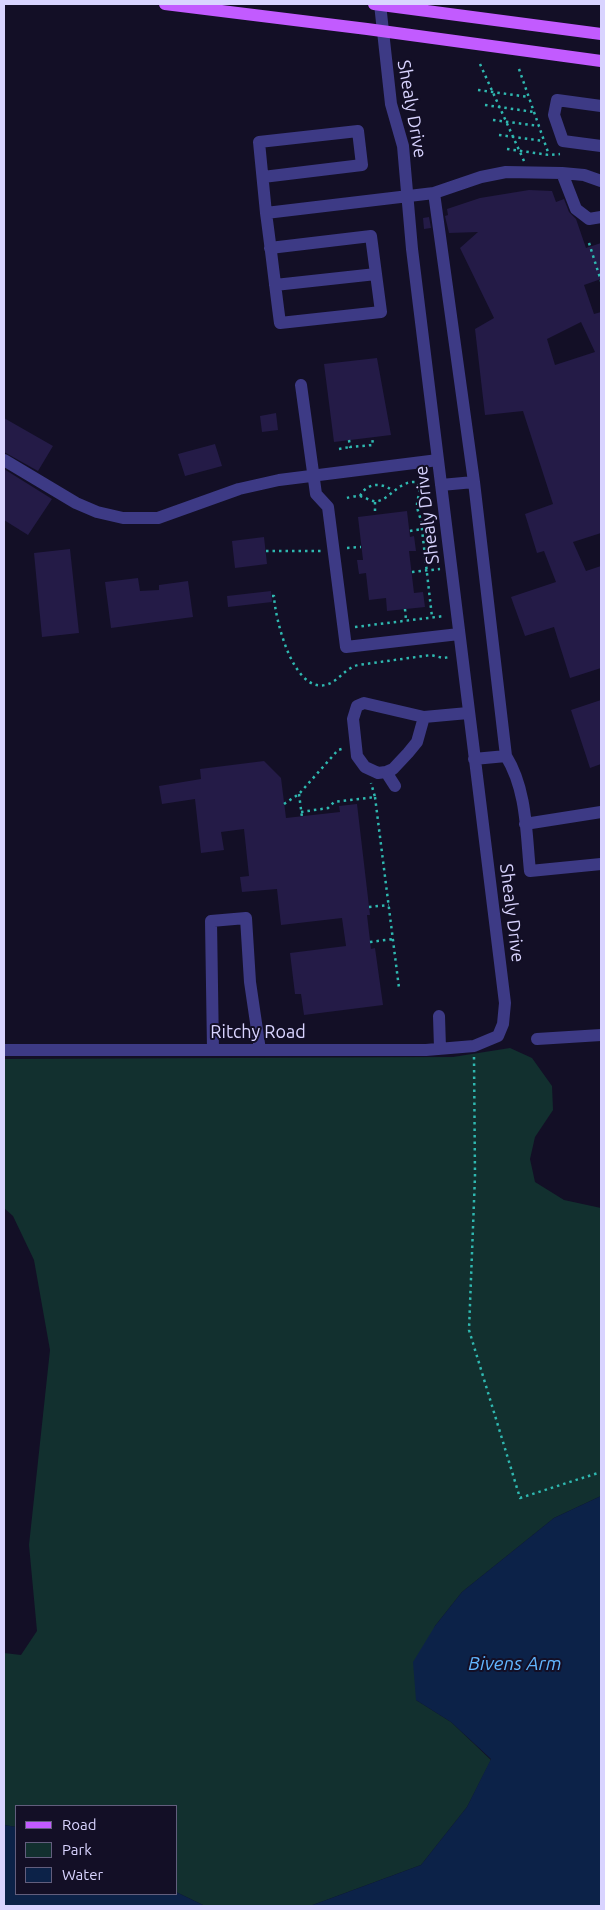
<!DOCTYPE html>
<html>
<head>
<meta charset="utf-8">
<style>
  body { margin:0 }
  #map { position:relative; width:605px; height:1910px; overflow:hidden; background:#130f26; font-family:Ubuntu,sans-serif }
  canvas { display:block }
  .frame { position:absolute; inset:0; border:5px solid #d9d4ff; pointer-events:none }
  .legend { position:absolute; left:15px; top:1805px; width:162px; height:90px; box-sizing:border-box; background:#130f26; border:1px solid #625e7d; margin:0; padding:6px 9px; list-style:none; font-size:15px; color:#d9d4ff }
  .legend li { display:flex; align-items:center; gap:10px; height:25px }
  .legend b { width:25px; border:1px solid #625e7d }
</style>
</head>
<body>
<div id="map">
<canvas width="605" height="1910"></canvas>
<div class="frame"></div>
<ul class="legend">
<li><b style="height:6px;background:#c25bff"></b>Road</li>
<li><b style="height:14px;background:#12302f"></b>Park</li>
<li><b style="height:14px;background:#0c2248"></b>Water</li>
</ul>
</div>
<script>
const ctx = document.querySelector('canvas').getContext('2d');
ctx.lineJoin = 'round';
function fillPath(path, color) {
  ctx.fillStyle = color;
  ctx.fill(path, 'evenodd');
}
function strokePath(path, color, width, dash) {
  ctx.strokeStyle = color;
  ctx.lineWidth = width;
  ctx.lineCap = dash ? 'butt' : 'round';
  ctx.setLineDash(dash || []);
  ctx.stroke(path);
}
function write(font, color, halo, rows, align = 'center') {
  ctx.font = font + ' Ubuntu,sans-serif';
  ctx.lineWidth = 4;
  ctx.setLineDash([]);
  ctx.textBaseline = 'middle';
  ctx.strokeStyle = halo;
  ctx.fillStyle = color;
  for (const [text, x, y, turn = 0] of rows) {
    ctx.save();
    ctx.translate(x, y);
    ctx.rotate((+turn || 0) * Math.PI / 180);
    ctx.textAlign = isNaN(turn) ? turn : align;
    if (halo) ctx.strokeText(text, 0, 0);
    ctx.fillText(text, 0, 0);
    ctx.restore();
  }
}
fillPath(new Path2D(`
  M510 1048 532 1058 552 1086 553 1110 535 1137 530 1159 535 1182 564 1200 601 1208V1496L554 1518 462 1592 435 1626 416 1700 451 1722 491 1760 467 1807 421 1865 310 1906H205L176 1892V1806H16V1827L4 1825V1653L21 1655 37 1631 29 1545 50 1350 34 1260 13 1216 4 1208V1059L453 1057Z`), '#12302f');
fillPath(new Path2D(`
  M601 1496V1906H310L421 1865 467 1807 491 1759 451 1722 416 1700 413 1662 435 1626 462 1592 554 1518Z
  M4 1825 16 1827V1894H176V1892L205 1906H4Z`), '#0c2248');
fillPath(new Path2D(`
  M529 190 552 191 556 202 564 199 569 212 576 219 586 248 601 243V279L584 285 594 314 601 312V533L573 542 586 571 601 566V668L570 678 554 627 525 636 511 597 556 582 544 551 537 553 525 514 553 504 523 411 485 415 475 329 494 318 460 248 478 232 449 233 445 216 448 215 447 209 480 198ZM581 322 595 352 555 365 547 339Z
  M429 217 431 228 424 229 423 218Z
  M377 358 391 435 334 442 324 364Z
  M276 413 278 430 262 432 260 416Z
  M4 418 53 446 38 471 4 452Z
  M215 444 222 466 185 476 178 454Z
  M4 469 52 499 28 535 4 520Z
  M407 511 410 537 414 536 416 551H409L414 593 423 592 425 607 387 611 386 598 369 600 366 573 359 574 357 560H363L358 517Z
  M264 537 267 564 235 568 232 541Z
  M70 549 79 633 42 637 34 553Z
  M138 578 140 591 159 590V585L188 581 193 617 111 628 105 582Z
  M271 591 272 602 228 607 227 596Z
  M601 700V764L590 768 571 710Z
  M264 761 281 778 286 818 340 812 339 806 357 804 370 915H367L371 949 375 948 383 1005 304 1015 301 994H295L290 953 346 946 342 918 281 925 277 889 242 892 240 877 249 876 244 829 221 832 224 850 201 853 195 799 162 804 159 786 201 779 200 769Z`), '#241b47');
strokePath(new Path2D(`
  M480 64 524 161
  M519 69 549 155
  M478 90 529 97
  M485 105 534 112
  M493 120 539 126
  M499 135 544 141
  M507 149 549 155 560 154
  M589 243 601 281
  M349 440 350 447 373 445 372 437
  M339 449 350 447
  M360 496C367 483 380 482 392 490
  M347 498C350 497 355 496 359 496 367 497 372 504 381 500 393 495 400 481 416 482 424 488 417 496 417 505 417 510 420 516 421 521L432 617
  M375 502V515
  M410 531 422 529
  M347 548 361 547
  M266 551H321
  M412 572 440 569
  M272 596H274C275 619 293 692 325 685 339 682 343 669 358 665L431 655 443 658 450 657
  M405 609 406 620
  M355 627 444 616
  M299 794 302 817
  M375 797 399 988
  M284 804 299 794 338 750 345 748
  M301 812 328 808 334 802 375 797 371 783
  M369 907 389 905
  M370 942 393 939
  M474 1057 475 1176 469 1330 520 1498 601 1472`), '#2fb8b0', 2.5, [2.5, 4]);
strokePath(new Path2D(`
  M601 106 557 100 554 115 563 141 601 146
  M562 173 576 209 589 219 601 217
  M263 177 362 165 358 131 259 142 266 213 434 193 481 177 506 172 562 173 584 175 601 181
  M434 193 474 482
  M266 213C271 249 275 286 280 323L381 312 371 236 270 248
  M275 285 376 274
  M301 385 316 494 328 507 346 647 459 634
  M4 460 76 503 97 512 123 518H158L239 489 279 480 438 460
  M441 485 474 482 506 756
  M424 717 417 742 408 753 393 769 386 772 378 773 365 767 357 756 353 719 357 706 364 703 424 717 468 713
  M474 759 506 756C527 790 526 833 530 871L601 864
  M386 772 395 786
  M525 824 601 812
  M439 1016 440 1048
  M537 1039 601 1035
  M4 1050H426L474 1046 498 1036 503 1024 505 1003 412 249 403 146 391 104 380 4
  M213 1050 211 921 246 918 250 982 260 1050`), '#3d3a85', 12);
strokePath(new Path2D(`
  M165 4 367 29 601 61
  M374 4 601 34`), '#c25bff', 12);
write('18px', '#d9d4ff', '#130f26', [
  ["Shealy Drive",412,109,80],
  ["Shealy Drive",427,515,-97],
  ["Shealy Drive",512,913,83],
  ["Ritchy Road",258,1032]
]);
write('italic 19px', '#62b6ff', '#130f26', [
  ["Bivens Arm",515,1664]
]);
</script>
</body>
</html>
